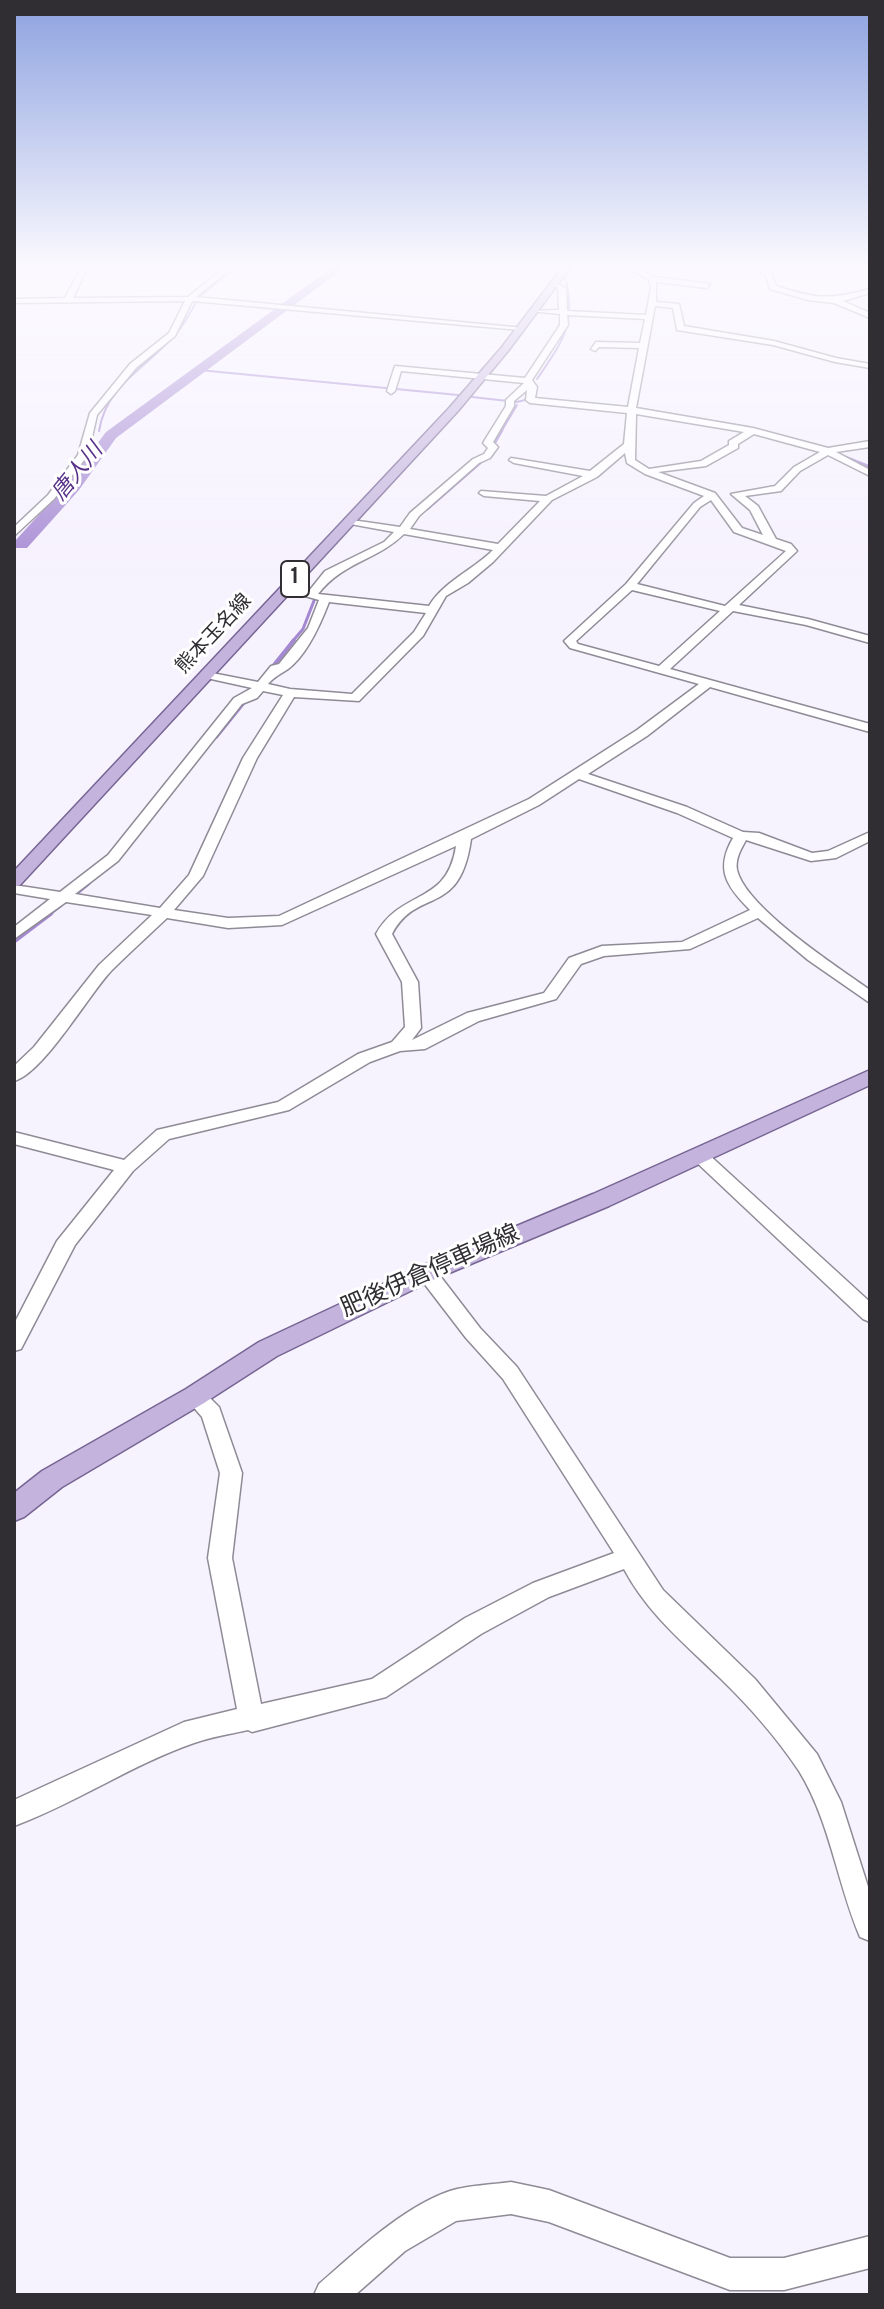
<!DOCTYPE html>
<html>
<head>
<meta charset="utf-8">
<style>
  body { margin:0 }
  #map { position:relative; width:884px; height:2309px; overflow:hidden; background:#f6f2fe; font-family:Overpass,sans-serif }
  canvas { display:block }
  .frame { position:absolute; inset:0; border:16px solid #302e33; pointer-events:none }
</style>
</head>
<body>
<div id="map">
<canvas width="884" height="2309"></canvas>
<div class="frame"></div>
</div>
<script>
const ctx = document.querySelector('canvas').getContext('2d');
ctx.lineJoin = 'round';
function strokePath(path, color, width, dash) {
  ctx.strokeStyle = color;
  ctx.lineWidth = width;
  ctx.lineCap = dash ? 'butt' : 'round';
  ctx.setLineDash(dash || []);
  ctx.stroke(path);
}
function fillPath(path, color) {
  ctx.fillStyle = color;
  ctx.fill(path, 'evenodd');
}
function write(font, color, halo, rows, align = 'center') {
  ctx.font = font + ' Overpass,"Noto Sans JP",sans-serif';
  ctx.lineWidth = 6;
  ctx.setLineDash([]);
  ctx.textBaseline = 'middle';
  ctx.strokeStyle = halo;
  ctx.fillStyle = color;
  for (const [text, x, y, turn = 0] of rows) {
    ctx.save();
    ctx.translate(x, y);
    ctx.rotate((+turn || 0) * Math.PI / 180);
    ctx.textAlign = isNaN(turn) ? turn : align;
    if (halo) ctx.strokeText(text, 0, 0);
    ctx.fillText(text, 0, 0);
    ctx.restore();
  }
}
strokePath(new Path2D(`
  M567 296 568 318
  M199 297 235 268
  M199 370 458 395
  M537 379C563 341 577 323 565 276
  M472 397 517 402 525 400 528 393
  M637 408 748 427
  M99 431C106 386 144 369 172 338 183 328 189 314 197 301
  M501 432 517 405`), '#a488d2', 2);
strokePath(new Path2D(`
  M108 434 111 435
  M494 444 502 430
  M845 457 870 467
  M427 509 481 462
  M292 642 303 629 317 593`), '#a488d2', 3);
strokePath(new Path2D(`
  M274 665 294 640
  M216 737 245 701
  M72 897 89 883
  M48 915 61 905`), '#a488d2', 4);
strokePath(new Path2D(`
  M14 941 51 913`), '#a488d2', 5);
fillPath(new Path2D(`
  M331 268H344L116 438 79 490 27 548H15L14 542 67 484 106 432Z`), '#a488d2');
const minor = new Path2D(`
  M81 268H87L73 298 188 297 224 268H231L196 297 524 328 520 330 192 301 175 336 136 368 97 415 88 455 54 499 14 536V527L48 495 78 455 90 413 130 364 169 333 185 301 14 303V299L65 298Z
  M629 268H637L654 277 710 284 707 288 656 282V302L679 304 684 326 774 341 836 358 870 364V368L835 362 773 345 677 330 673 308 655 306 636 408 753 428 828 448 870 441V447L836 452 870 470V476L828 455 800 471 781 491 745 496 758 506 776 539 791 544 797 551 739 605 808 619 870 636V643L806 625 733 611 670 669 870 724V732L710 687 647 736 588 774 687 807 743 832 759 833 812 853 828 851 870 832V841L836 858 811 861 746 840C741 849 735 859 737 870 746 908 838 967 870 990V1003L808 960 758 918 690 949 604 956 581 964 556 999 479 1021 425 1049 400 1051 370 1062 289 1110 169 1139 133 1171 75 1245 21 1349 14 1351V1324L57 1241 114 1170 14 1144V1132L124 1160 157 1130 278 1102 358 1054 392 1042 405 1027 402 982 376 934C402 888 447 906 456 846L282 925 228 928 167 918C149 935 130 952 112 970 89 994 43 1074 14 1081V1066L34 1047 99 965 152 915 66 902 14 939V927L50 899 14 893V885L60 892 108 855 234 698 252 688 202 677V671L258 682 271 666 279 664 308 628 319 600 305 596 325 571 384 542 394 532 345 523V519L400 527 410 513 473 459 484 454 488 448 483 443 506 406V400L524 383 401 371 395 391 391 394 387 391 395 366 525 378 560 325V314L529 311 559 310 558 289 551 281 566 288 567 311 646 315 651 288 649 280ZM567 315 645 319 640 343 596 342 591 349 595 351 599 347 639 348 628 407 535 398 537 387 532 380 568 325ZM527 390 526 400 530 403 627 413 624 444 590 471 511 458 509 460 514 463 583 476 546 496 481 491 479 493 484 496 540 501 498 544 410 529 419 516 479 463 490 458 498 447 493 442 514 406V401ZM636 414 744 432 729 441V445L701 461 649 469 635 460ZM754 434 820 452 794 467 775 486 731 494 750 510 763 535 742 528 715 493 658 472 706 466 738 448V444ZM625 453 627 463 645 474 704 496 694 503 626 584 564 641 570 648 699 684 637 730 529 799 279 916 228 918 174 910 203 876 257 758 294 697 359 701 423 636 446 596 468 583 493 562 552 500 597 477ZM711 500 734 532 786 551 725 606 637 584 700 507ZM404 534 493 550C473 570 443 582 429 606L318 594C344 561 376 561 404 534ZM632 590 720 611 659 666 578 644 576 641ZM329 602 426 613 414 632 352 694 290 689 268 684C275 676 281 674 288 669 307 655 321 623 329 602ZM263 691 283 695 243 758 189 875 160 908 75 894 118 861 242 704 257 698ZM579 779 677 813 733 838C715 869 726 886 750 910L682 942 602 946 569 958 544 993 467 1013 412 1040 421 1028 418 982 392 934C417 886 460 919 471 839L539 805Z
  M755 268 771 273 776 286C817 299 828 300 870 289V293L843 301 870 313V318L834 303 808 300 770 289 766 275Z
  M700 1150 706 1152 870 1302V1322L863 1319 694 1160 691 1156 694 1152Z
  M427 1266 434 1268 480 1328 517 1367 663 1590 755 1679 817 1754 841 1802 870 1893V1941L860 1937C837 1883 830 1821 799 1771 777 1738 749 1706 720 1678 684 1643 648 1614 624 1569L549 1597 481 1634 386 1697 252 1732 248 1730C230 1734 211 1737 194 1743 131 1765 76 1803 14 1826V1800L184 1722 237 1709 208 1558 220 1473 202 1417 184 1396 188 1390 195 1388 202 1390 219 1407 242 1473 232 1558 261 1704 372 1679 465 1618 533 1583 614 1553 503 1379 466 1338 420 1278 417 1273 420 1268Z
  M511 2182 549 2190 730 2258H784L870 2236V2268L784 2290H730L549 2222 511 2214 456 2221 405 2251 355 2295H314L319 2284C356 2252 403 2207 450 2191 469 2185 491 2185 511 2182Z`);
const major = new Path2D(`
  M562 268H570L508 351 458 411 20 885 14 886V871L450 407 502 347Z
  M870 1070V1085L609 1206 435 1279 277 1356 204 1403 62 1487 24 1517 14 1521V1493L42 1471 186 1389 259 1342 419 1267 593 1194Z`);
strokePath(minor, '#8f8b96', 3);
strokePath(major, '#766593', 3);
fillPath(minor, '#fff');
fillPath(major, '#c4b4dd');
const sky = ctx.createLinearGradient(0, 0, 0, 591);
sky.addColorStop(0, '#8da2df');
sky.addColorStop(0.45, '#fbf9ff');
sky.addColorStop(1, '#fbf9ff00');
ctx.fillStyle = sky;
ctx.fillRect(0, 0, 884, 591);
write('20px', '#302e33', '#fff', [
  ["熊本玉名線",215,635,-47]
]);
write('italic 22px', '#583188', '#fff', [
  ["唐人川",79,473,-51]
]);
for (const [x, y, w] of [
  [295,579,28]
]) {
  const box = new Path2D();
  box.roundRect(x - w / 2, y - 18, w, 36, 6);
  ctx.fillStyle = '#fff';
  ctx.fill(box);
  strokePath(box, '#302e33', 2);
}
write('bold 22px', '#302e33', null, [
  ["1",295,579]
]);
write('24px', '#302e33', '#fff', [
  ["肥後伊倉停車場線",431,1273,-24]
]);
</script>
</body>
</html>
